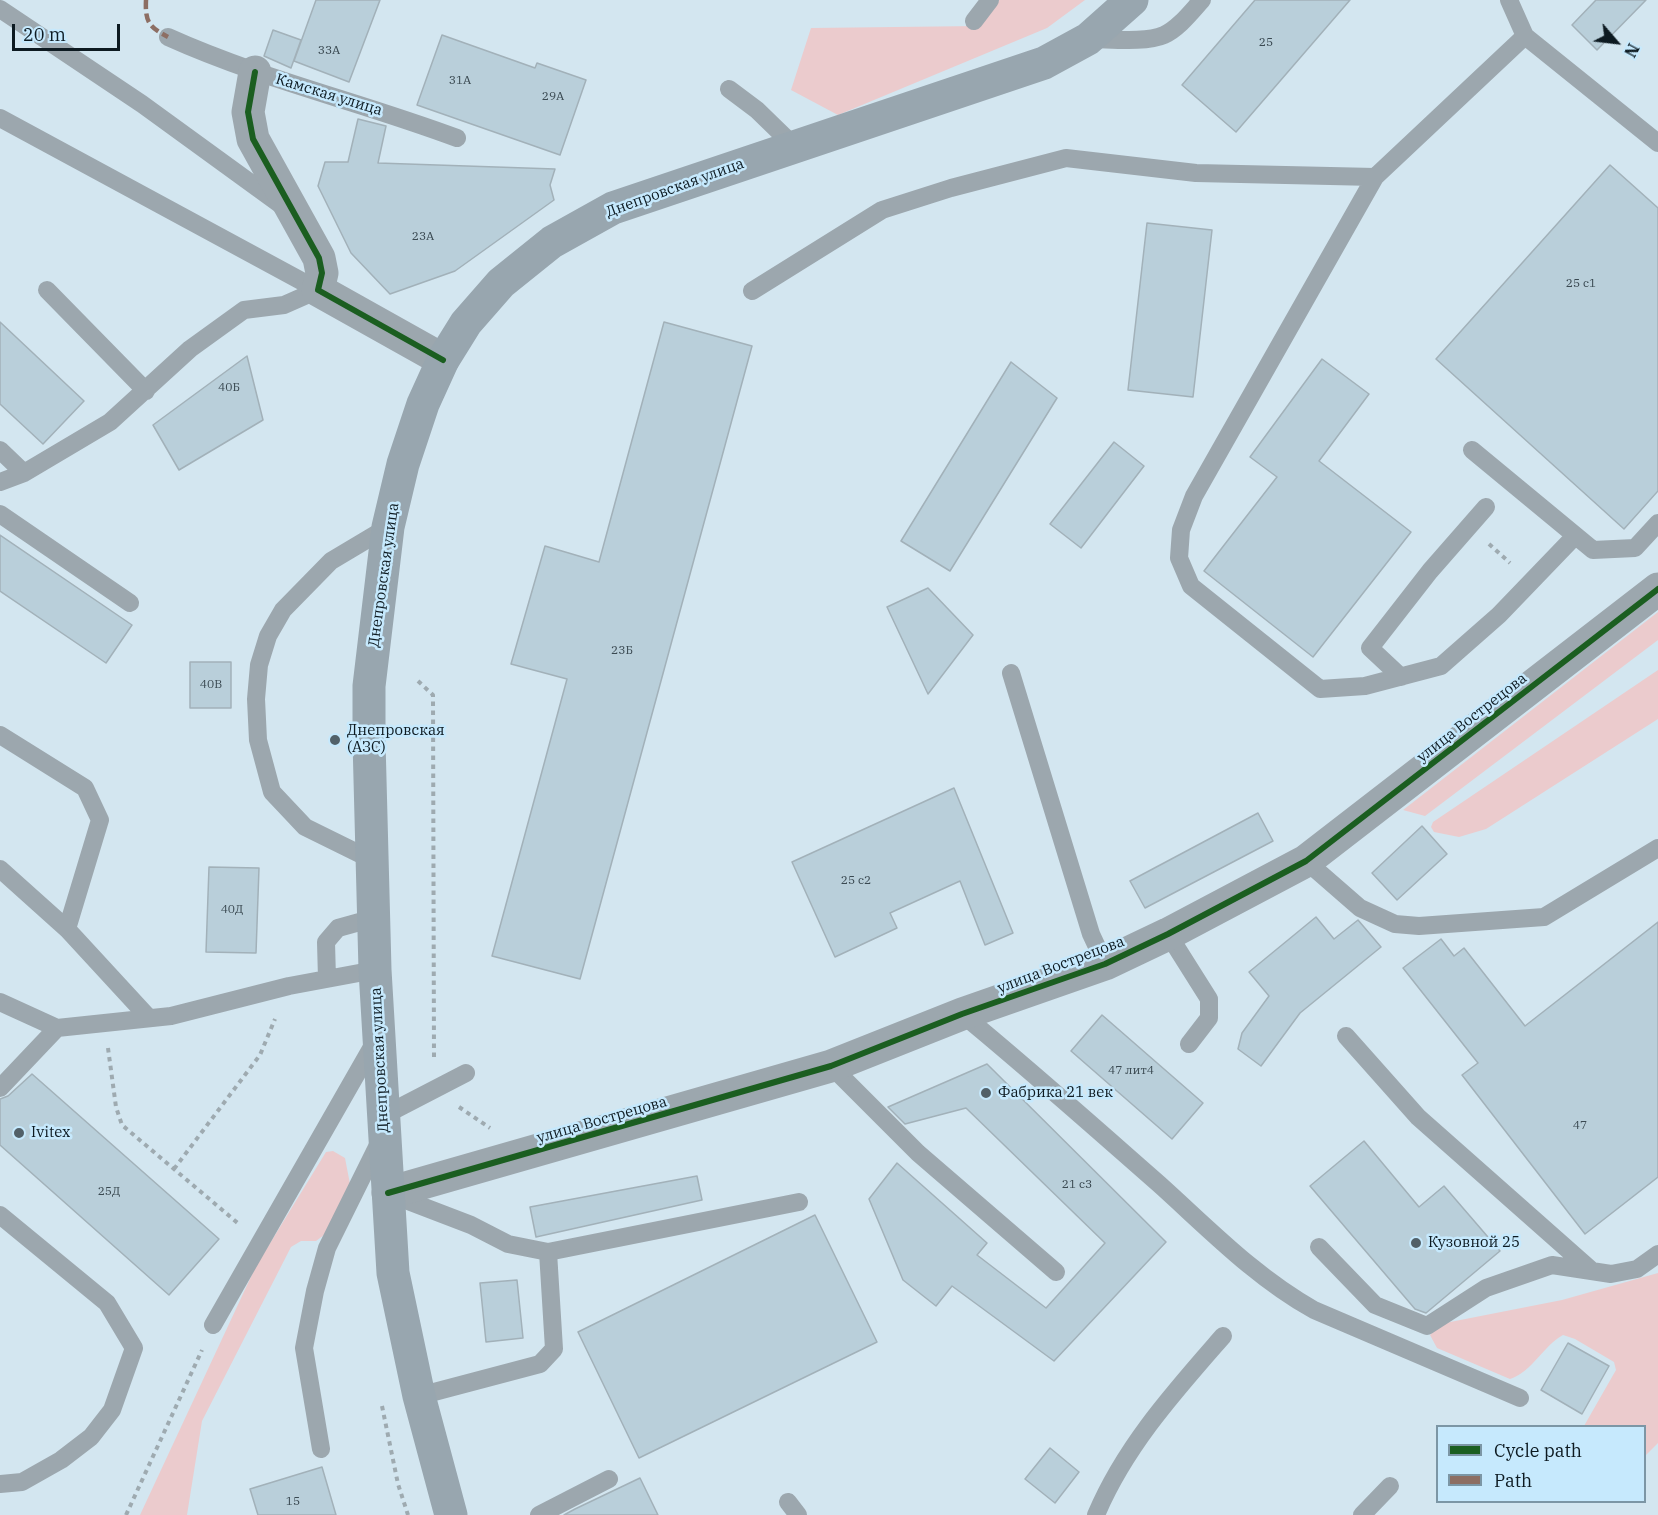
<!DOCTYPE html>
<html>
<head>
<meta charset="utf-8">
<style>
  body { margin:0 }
  #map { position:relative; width:1658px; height:1515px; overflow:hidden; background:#d3e6f0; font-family:"IBM Plex Serif",serif }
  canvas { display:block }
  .legend { position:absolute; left:1436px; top:1425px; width:210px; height:78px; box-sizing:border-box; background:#c6e9fd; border:2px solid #7c96a5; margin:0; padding:8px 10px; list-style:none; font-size:18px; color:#0d1a21 }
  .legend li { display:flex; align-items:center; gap:12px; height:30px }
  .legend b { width:30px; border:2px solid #7c96a5 }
  .north { position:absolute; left:1586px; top:12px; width:60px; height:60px; -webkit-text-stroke:4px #c6e9fd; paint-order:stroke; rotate:118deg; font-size:16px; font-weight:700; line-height:24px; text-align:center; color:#0d1a21 }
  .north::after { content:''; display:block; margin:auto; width:21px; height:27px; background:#0d1a21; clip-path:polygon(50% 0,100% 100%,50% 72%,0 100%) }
  .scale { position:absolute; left:12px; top:24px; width:108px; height:27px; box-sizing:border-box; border:3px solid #0d1a21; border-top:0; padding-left:8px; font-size:18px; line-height:21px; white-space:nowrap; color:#0d1a21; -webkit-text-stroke:4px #c6e9fd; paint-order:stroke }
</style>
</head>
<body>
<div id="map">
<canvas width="1658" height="1515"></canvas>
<ul class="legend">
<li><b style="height:8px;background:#1b5e20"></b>Cycle path</li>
<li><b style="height:8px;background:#8d6e63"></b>Path</li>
</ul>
<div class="north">N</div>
<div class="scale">20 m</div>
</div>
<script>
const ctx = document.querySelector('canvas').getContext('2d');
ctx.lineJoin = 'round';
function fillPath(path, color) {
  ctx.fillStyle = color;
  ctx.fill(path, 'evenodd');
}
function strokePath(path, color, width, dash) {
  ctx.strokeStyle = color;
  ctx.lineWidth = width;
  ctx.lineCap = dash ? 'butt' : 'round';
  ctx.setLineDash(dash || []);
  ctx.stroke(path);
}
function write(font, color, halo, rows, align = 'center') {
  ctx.font = font + ' "IBM Plex Serif",serif';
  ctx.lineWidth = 5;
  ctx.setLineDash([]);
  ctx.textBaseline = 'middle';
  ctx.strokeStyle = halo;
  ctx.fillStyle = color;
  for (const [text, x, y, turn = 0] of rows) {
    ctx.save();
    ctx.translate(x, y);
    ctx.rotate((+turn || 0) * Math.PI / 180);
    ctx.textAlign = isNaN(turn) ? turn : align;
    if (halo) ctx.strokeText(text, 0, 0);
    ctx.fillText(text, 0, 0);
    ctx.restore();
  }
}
fillPath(new Path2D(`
  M999 0H1085L1047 28 838 115 791 90 811 28 979 26Z
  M1658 612V640L1425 816 1403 810Z
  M1658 670V719L1486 829 1459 837 1434 832 1431 827 1433 822Z
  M333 1151 345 1158 350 1184 328 1232 316 1241H301L291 1247 202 1421 187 1515H140L256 1266 326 1152Z
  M1658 1273V1443L1645 1456 1644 1426H1584L1616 1370 1614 1362 1575 1339 1563 1335C1543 1346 1532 1372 1510 1379L1437 1348 1430 1335 1440 1324 1562 1300Z`), '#ebcbcd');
const building = new Path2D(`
  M316 0H380L349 82 294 61Z
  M1255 0H1350L1236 132 1182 85Z
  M1596 0H1646L1597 50 1572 25Z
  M273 30 301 40 291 68 264 56Z
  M442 35 535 68 537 63 586 80 560 155 417 105Z
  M358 119 386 126 378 163 555 169 550 185 554 200 455 271 390 294 351 253 318 186 325 162H348Z
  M1610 165 1658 208V491L1624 529 1436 359Z
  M1147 223 1212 230 1193 397 1128 390Z
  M0 322 84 401 43 444 0 404Z
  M664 322 752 346 580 979 492 956 567 679 511 664 545 546 599 562Z
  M247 356 263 420 179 470 153 425Z
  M1322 359 1369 394 1319 461 1411 532 1313 657 1204 571 1277 477 1250 457Z
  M1011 362 1057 398 950 571 901 541Z
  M1114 442 1144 466 1081 548 1050 524Z
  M0 535 132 625 106 663 0 591Z
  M928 588 973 635 928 694 887 607Z
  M190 662H231V708H190Z
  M954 788 1013 933 985 945 960 881 890 913 897 928 835 957 792 862Z
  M1258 813 1273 841 1145 908 1130 881Z
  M1422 826 1447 854 1397 900 1372 873Z
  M209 867 259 868 256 953 206 952Z
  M1316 917 1334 939 1358 920 1381 947 1300 1013 1261 1066 1238 1049 1242 1033 1269 996 1249 972Z
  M1658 922V1177L1585 1234 1462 1075 1478 1063 1403 968 1441 939 1454 956 1464 948 1525 1026Z
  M1102 1015 1203 1103 1172 1139 1071 1051Z
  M987 1064 1166 1242 1054 1361 952 1286 936 1306 903 1280 869 1199 897 1163 987 1243 977 1255 1046 1308 1105 1243 966 1108 905 1124 888 1107Z
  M32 1074 219 1239 169 1295 0 1145V1099L8 1096Z
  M1364 1141 1419 1207 1444 1186 1500 1251 1426 1313 1415 1309 1310 1186Z
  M697 1176 702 1200 536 1237 530 1207Z
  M815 1215 877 1342 639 1458 578 1332Z
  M517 1280 523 1338 486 1342 480 1283Z
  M1568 1343 1609 1366 1582 1414 1541 1390Z
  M1050 1448 1079 1472 1055 1503 1025 1479Z
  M322 1467 336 1515H258L250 1489Z
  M640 1478 658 1515H564L575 1509Z`);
fillPath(building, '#b9cfda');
strokePath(building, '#a2b1b9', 1.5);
strokePath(new Path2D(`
  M1489 544 1510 563
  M418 681 433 695 434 1060
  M108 1048 116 1107 122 1125 240 1225
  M459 1107 490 1128
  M174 1169 260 1055 275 1019
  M382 1406 398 1484 408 1515
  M126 1515 202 1350`), '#9eaab0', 4, [4.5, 4.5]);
strokePath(new Path2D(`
  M1509 0 1525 36 1658 143
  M0 9 142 104 281 205
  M974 21 990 0
  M1525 36 1375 177 1194 496 1181 530 1179 558 1191 586 1320 689 1365 686 1441 666 1499 615 1575 536
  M168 37C261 79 361 102 457 138
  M1090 39C1110 39 1146 43 1164 35 1179 28 1191 12 1202 0
  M729 89 757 110 793 145
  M0 118 318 290
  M47 290 146 391
  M752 291 882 210 951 188 1066 158 1196 173 1375 177
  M0 450 24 473
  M1472 450 1593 550 1635 548 1658 523
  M0 482 24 473 110 422 190 349 244 310 284 305 318 290
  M0 514 130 603
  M1011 673 1091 934 1105 964
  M1401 677 1370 648 1430 571 1486 507
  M0 735 85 788 100 820 67 929 0 869
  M372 860 305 827 272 792 258 740 256 699 259 665 268 636 283 610 331 561 388 527
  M1306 861 1360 908 1395 924 1419 926 1544 917 1658 848
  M67 929 149 1018
  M1168 934 1209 999V1018L1189 1044
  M327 979 326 942 338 928 374 918
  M0 1002 57 1028
  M962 1014C1029 1069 1094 1127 1159 1184 1209 1229 1255 1277 1314 1310L1520 1398
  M1346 1036 1418 1117 1591 1270
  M831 1066 918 1153 1056 1272
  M0 1088 57 1028 171 1016 289 986 375 970
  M383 1116 466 1073
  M390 1194 471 1225 508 1244 548 1252 799 1202
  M0 1215 107 1303 134 1348 112 1410 91 1437 61 1460 22 1482 0 1484
  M1319 1247 1375 1305 1427 1326 1486 1288 1552 1265 1611 1274 1637 1269 1658 1254
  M213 1325 376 1040
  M419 1396 540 1364 554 1349 548 1252
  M321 1449 304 1348 315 1291 327 1248 381 1139
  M788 1502 798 1515
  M539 1515 609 1479
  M1096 1515C1125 1446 1175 1391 1223 1336
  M1362 1515 1390 1486`), '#9ca7ae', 18);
strokePath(new Path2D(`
  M255 72 248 112 253 139 319 258 322 273 318 290 443 360
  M388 1193 831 1066 962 1014 1105 964 1168 934 1306 861 1658 589`), '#9ca7ae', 33);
strokePath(new Path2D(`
  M451 1515 419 1396 393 1273 375 970 369 741V686L388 527 403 464 423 404 443 360 466 323 501 283 552 242 613 208 1044 63 1088 39 1132 0`), '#98a6af', 33);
strokePath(new Path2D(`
  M146 0C145 22 149 27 168 37`), '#8d6e63', 4.5, [9, 4.5]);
strokePath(new Path2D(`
  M255 72 248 112 253 139 319 258 322 273 318 290 443 360
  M388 1193 831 1066 962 1014 1105 964 1168 934 1306 861 1658 589`), '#1b5e20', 6);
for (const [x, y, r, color] of [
  [335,740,6,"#526169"],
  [986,1093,6,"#526169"],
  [19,1133,6,"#526169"],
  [1416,1243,6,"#526169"]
]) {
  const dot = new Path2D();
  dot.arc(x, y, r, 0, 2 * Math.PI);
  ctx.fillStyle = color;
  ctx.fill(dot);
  strokePath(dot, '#c6e9fd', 2);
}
write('12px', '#3a4951', null, [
  ["25",1266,43],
  ["33А",329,51],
  ["31А",460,81],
  ["29А",553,97],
  ["23А",423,237],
  ["25 с1",1581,284],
  ["40Б",229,388],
  ["23Б",622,651],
  ["40В",211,685],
  ["25 с2",856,881],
  ["40Д",232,910],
  ["47 лит4",1131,1071],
  ["47",1580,1126],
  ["21 с3",1077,1185],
  ["25Д",109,1192],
  ["15",293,1502]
]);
write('15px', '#0d1a21', '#c6e9fd', [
  ["Камская улица",329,95,17],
  ["Днепровская улица",675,188,-20],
  ["Днепровская улица",384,575,-82],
  ["улица Вострецова",1472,718,-38],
  ["улица Вострецова",1061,965,-21],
  ["Днепровская улица",380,1060,-93],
  ["улица Вострецова",602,1120,-16]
]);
write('15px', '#0d1a21', '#c6e9fd', [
  ["Днепровская",347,731],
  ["(АЗС)",347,748],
  ["Фабрика 21 век",998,1093],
  ["Ivitex",31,1133],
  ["Кузовной 25",1428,1243]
], 'left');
</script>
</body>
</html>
